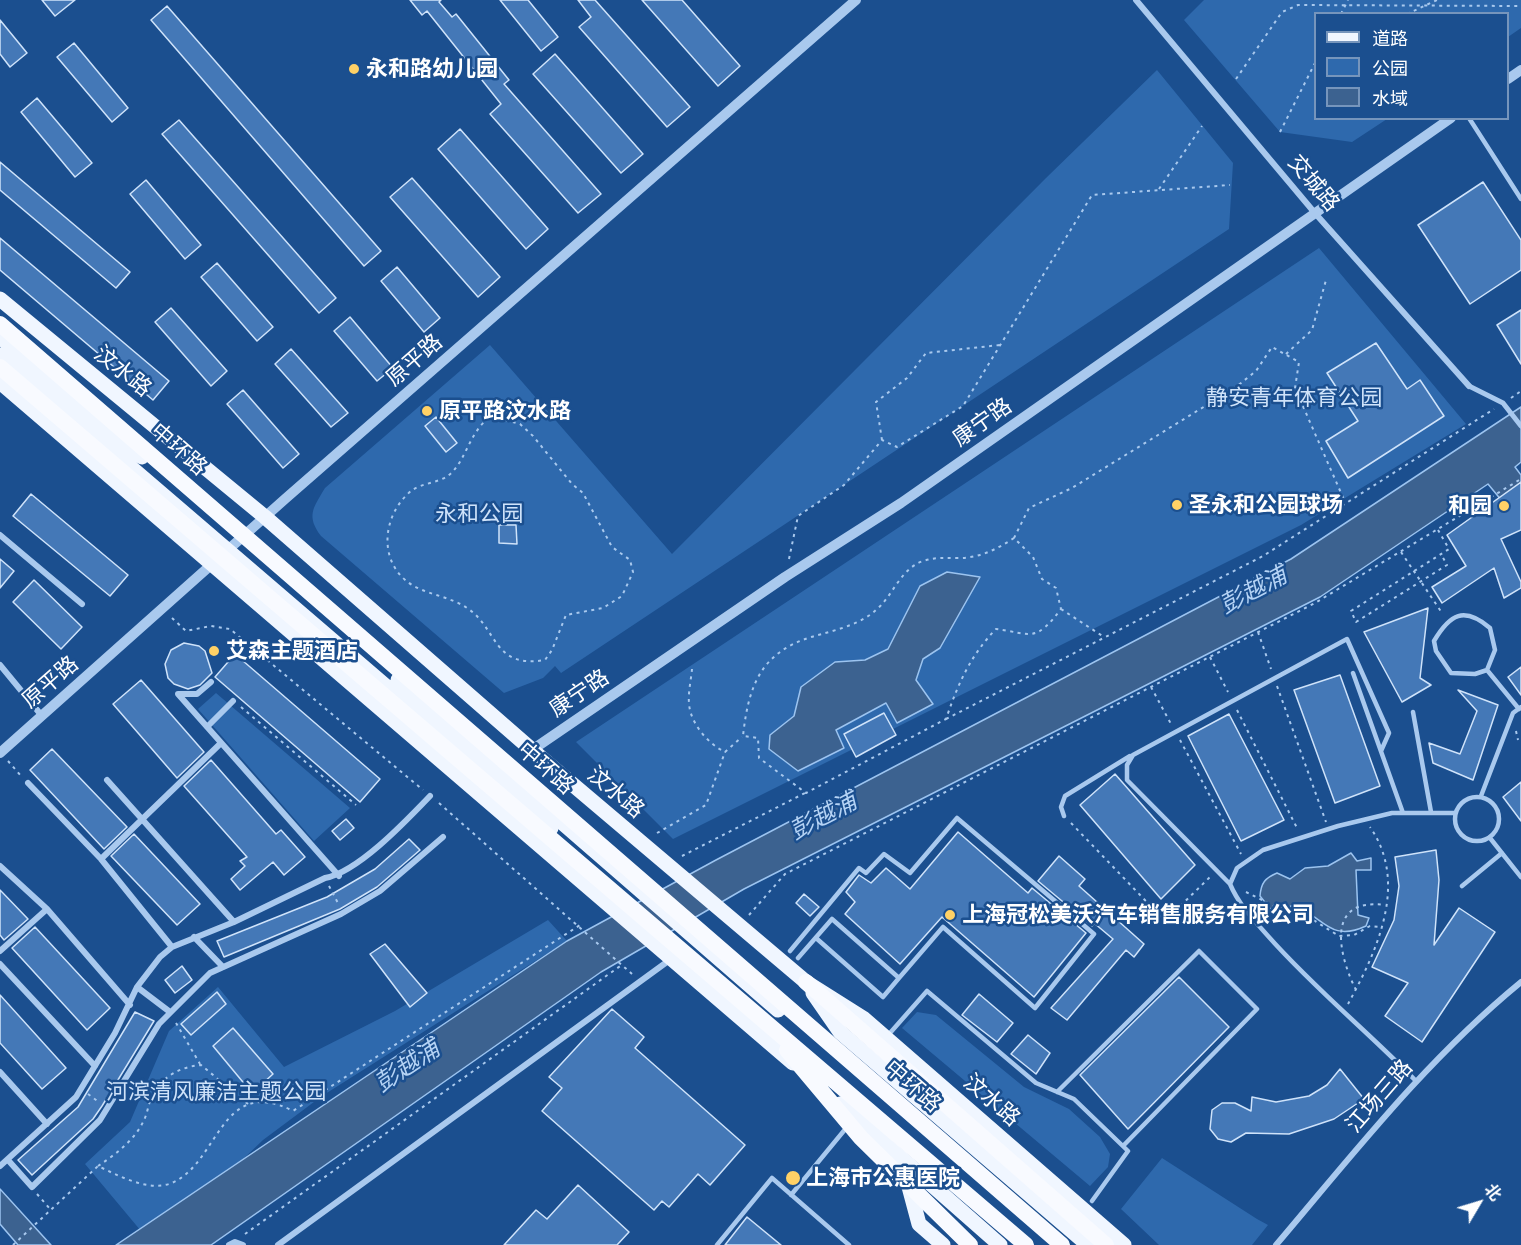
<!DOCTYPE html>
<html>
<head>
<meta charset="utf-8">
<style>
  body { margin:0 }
  #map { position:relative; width:1521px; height:1245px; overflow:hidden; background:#1b4f8f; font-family:Commissioner,"Noto Sans SC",sans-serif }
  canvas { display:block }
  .legend { position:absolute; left:1314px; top:12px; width:195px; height:108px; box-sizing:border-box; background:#1b4f8f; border:2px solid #7695bc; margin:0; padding:8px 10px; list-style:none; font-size:18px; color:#fff }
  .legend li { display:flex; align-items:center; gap:12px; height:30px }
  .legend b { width:30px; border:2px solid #7695bc }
  .north { position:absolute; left:1449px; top:1173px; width:60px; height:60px; -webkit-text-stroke:4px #1b4f8f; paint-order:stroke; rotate:52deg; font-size:16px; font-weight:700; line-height:24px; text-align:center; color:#fff }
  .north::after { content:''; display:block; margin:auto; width:21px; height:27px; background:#fff; clip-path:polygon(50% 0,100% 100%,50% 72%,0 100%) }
</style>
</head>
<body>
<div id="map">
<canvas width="1521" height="1245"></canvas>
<ul class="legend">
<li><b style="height:8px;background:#f0f6ff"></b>道路</li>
<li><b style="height:16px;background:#2e69ad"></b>公园</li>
<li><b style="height:16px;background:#3c6290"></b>水域</li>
</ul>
<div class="north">北</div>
</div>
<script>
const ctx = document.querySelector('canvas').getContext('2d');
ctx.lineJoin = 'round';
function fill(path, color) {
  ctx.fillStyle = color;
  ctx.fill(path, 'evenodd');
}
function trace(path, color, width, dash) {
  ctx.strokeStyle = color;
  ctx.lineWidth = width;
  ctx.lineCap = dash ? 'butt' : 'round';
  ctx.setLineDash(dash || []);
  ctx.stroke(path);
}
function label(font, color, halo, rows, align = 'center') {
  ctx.font = font + ' Commissioner,"Noto Sans SC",sans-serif';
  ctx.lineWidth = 5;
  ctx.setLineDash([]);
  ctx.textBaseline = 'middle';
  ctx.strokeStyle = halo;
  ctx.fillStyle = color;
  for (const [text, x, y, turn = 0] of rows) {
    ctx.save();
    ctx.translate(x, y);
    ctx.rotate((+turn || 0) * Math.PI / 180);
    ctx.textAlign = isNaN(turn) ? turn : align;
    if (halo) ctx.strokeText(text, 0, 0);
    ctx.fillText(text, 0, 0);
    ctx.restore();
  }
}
const green = new Path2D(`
  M1204,0H1521V28L1508,37V14H1316V118L1387,119L1352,142L1280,132L1184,20Z
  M1157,70L1233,163L1229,229L561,673L555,666L543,678L504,693L321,536C306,516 313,508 325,488L490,345L672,554L1046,178Z
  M1319,248L1466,424L1301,525L673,839L576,742Z
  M216,693L350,808L314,841L198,709Z
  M548,920L567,941L322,1096L263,1140L215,1186L141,1231L85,1164L130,1122L169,1031L218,987L284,1067L395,1011Z
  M917,1012L936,1015L1024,1087L1069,1109L1100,1137L1110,1154L1108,1167L1090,1186L902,1028Z
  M1162,1158L1257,1219L1268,1225L1252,1245H1159L1121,1209Z`);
const water = new Path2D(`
  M1521,407V462L1515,467L1521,475V524L1488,484L1320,597L744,889L601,972L211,1245H116L567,941L716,860L1291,559Z
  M947,572L980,577L940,648L923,659L916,680L933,704L897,723L886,703L836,730L844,748L798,771L769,749L770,735L794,716L801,687L835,662L865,660L888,649L920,586Z
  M1351,853L1357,861L1371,858V870H1356L1358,915L1369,918L1366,926C1329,943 1324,916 1293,905L1282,911H1272L1260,896C1261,883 1265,878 1277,873L1290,879L1305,868L1328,866Z
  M0,1189L51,1245H18L0,1224Z`);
const building = new Path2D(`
  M42,0H75L55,16Z
  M410,0H441L439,2L452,17L456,14L509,80L504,84L601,194L578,213L490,114L501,104L427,11L422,15Z
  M500,0H528L558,37L541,51Z
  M578,0H595L690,107L667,127L579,27L591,17Z
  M642,0H682L740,66L718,86Z
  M167,6L381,251L364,266L151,20Z
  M0,20L27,53L10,67L0,54Z
  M74,43L128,108L112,122L57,57Z
  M555,54L643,154L621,173L533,74Z
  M37,98L92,163L75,177L21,112Z
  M179,120L336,298L319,313L162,134Z
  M460,129L548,229L526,249L438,149Z
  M0,162L130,272L116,288L0,190Z
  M412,178L500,277L478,297L390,197Z
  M146,180L201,245L185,259L130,194Z
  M1483,182L1521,240V270L1470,304L1418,225Z
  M0,238L169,381L153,400L0,270Z
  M217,263L273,327L257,341L201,277Z
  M397,267L440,318L424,332L381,281Z
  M171,308L227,371L211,386L155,322Z
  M1521,310V364L1497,325Z
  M350,317L393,368L377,381L334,331Z
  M1376,343L1407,389L1420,380L1444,416L1348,478L1326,441L1358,421L1327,373Z
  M291,349L348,413L331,427L275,364Z
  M243,390L299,454L283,468L227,404Z
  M436,417L457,443L446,452L425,426Z
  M1521,482V530L1501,539L1521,582V588L1504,598L1494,568L1442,603L1432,587L1466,566L1447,535Z
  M31,494L128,575L110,596L13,516Z
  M499,525H516L517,544L499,543Z
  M0,559L14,571L0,588Z
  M34,580L82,627L61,649L13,602Z
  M1428,608L1420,678L1431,685L1402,702L1364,632Z
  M184,643L199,646L205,651L212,673L200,685L188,689L174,684L168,678L165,664L171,650Z
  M235,654L380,779L360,802L215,677Z
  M1521,667V695L1508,677Z
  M1340,675L1380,786L1335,803L1294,690Z
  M141,680L204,752L177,778L113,704Z
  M1458,690L1498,705L1473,780L1433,763L1429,743L1460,754L1477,711Z
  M884,713L896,735L856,757L844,734Z
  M1229,714L1284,820L1241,841L1188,736Z
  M52,749L127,827L104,849L30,770Z
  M211,760L276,834L281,830L305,857L284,875L273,862L240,890L231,879L245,866L240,861L247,857L184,786Z
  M1115,774L1195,865L1161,899L1080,805Z
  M1521,782V821L1503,797Z
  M346,819L354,828L340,840L332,831Z
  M958,832L1028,893L1032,888L1086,933L1034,997L942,917L900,964L845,914L855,902L846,892L859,875L871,883L886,868L910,889Z
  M134,834L200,904L177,925L111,856Z
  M409,839L420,850L377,887L340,909L224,957L217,941L327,897L375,869Z
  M1436,850L1439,880L1434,945L1459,908L1495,932L1422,1042L1385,1016L1408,983L1372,967L1394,920L1399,886L1395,857Z
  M1059,856L1085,879L1079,886L1144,944L1134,957L1126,950L1067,1020L1051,1008L1113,939L1094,923L1092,926L1038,881Z
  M0,890L28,919L4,940L0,935Z
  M804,894L819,907L810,916L796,903Z
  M35,927L110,1008L87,1030L12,948Z
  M385,944L427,993L410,1007L370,954Z
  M182,966L192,980L175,993L165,980Z
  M1179,977L1229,1027L1128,1129L1080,1075Z
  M217,992L226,1004L191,1035L181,1024Z
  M979,994L1013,1023L997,1042L962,1015Z
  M0,995L66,1068L42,1089L0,1043Z
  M612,1009L644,1037L635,1048L745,1145L710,1185L698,1174L669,1207L662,1201L654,1210L542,1111L562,1088L549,1077Z
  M135,1012L154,1021L102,1106L93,1119L32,1175L18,1160L78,1107Z
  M233,1028L273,1074L252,1093L213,1046Z
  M1028,1035L1050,1053L1036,1074L1011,1054Z
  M1340,1069L1364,1099L1334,1119L1289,1134L1246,1133L1231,1142L1218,1139L1210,1129L1212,1110L1222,1103H1235L1251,1111L1252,1097L1276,1102L1309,1096L1327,1085Z
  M578,1185L629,1232L617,1245H504L536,1210L547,1219Z
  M747,1217L781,1245H725Z`);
const path = new Path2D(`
  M1341,14L1348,0
  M1407,14L1437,0
  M1236,79L1282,12L1298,5L1521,6
  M1280,132L1316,61
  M1159,189L1202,126
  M1286,354L1312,330L1326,280
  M1511,398L1521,391
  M491,416L520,424L533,436L572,484L583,493L612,547L630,560L633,572L622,596L603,608L566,615L552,650L545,660C492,669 498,628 467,608C451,597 429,595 412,585C377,563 382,515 411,491C421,483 439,483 449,475C467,460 468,433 491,416Z
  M882,440L876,402L907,378L926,353L1000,345
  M1438,530L1449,549L1351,611L1356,622L1447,565L1441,554
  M1014,538C997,549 980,558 959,558C946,558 935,557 923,561C900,569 893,596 876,610C862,623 840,629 822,634C764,648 749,680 743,736L758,738L759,758L806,793L946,719C958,684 970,656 996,629C1033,634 1035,643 1061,609L1056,588L1042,579L1033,557L1014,538L1029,508L1072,488L1236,387L1256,371L1272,347L1299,362L1295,388L1345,502
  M1401,552L1442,613
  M789,559L798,516L844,485L882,440L897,447L963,406L1092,195L1230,185
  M1061,609L1104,637
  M172,618L186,631L211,626L230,629L423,790
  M1258,632L1271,669
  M1210,657L1228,692
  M692,669C691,680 688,693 689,703C690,723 708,744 725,752L742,737
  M1277,686L1326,822
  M1151,687L1171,724
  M241,707L356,805
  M1237,710L1297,828
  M946,719L1263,556L1494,409
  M1516,731L1518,740
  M1180,740L1241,854
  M8,761L22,777
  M439,803L632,974
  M1071,823L1165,921L1210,877
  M657,833L706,805L725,752
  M682,856L805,793
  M329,886L339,905
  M1246,892L1276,907L1294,908L1339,936L1354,935L1370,926L1381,927
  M749,915L785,874L1315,603L1521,479
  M1356,990C1339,956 1324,897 1385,905
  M1348,1004C1377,951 1409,883 1370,827
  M176,1023L200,1064
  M88,1094L100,1103
  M98,1166C116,1154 135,1140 144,1120C147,1114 148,1107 150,1101C158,1079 178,1067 201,1065L248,1104
  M37,1194L51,1210
  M245,1234L623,964
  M13,1245L98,1166C117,1175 146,1191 169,1184C219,1167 219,1073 293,1111L580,925`);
const service = new Path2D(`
  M1469,118L1521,199
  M1487,670L1475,674L1451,673L1436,651L1434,641C1450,614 1464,606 1490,628L1495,650L1487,670L1519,709
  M1353,673L1403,813
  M1413,712L1431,812
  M1481,796L1513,713L1521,707
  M1455 819a22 22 0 1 1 44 0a22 22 0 1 1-44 0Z
  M1064,816L1061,807L1065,796L1130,756
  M1490,838L1521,877
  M1230,884L1127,780V765L1133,755L1347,639L1389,733L1381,751
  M1462,886L1502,853
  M816,938L883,997L899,978
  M790,951L859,868L866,873L884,854L910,873L957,818L1094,934L1035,1008L943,927L899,978L832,919L798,958
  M890,1033L927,991L1036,1083L1074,1099L1128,1151L1092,1201
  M1415,1080C1367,1031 1313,987 1268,936C1253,919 1239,905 1230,884L1237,868L1263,850L1338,826L1392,813H1456
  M1057,1092L1199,951L1257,1009L1123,1146
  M791,1195L847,1127
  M717,1245L772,1178L849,1245`);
const pedestrian = new Path2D(`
  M1469,386L1503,403L1521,426`);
const minor = new Path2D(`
  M1136,0L1314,212L1469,386
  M0,535L82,604
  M0,665L42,716
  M211,682L197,694H178L339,876
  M207,727L233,701
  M107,780L234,922
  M28,783L101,859L172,947
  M101,859L221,743
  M0,866L47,909L130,1005
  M194,937L223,967
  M0,951L47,909
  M0,964L95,1066
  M137,987L170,1012
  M0,1072L47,1124
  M8,1160L32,1187L100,1120L159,1024L210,973L341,914L380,891L443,837
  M0,1166L76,1097L115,1033L137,987L160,957L172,947L234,922L325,878C358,872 406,821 430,796
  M229,1245L235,1242L243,1245
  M278,1245L671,959
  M1276,1245C1354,1153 1427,1059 1521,982`);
const tertiary = new Path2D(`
  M1508,79L1521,70
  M532,750L785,577L901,503L1451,118
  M0,753L285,499L856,0`);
const primary = new Path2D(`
  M0,299L265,517L532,750L806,982L863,1018L1124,1245
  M0,337L142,457
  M0,355L551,828
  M0,382L793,1063
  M398,680L778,1010
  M813,993L840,1032L1088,1245
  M840,1104L1000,1245
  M908,1183L919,1224L943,1245`);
const trunk = new Path2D(`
  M806,982L1106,1245`);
const trunkBridge = new Path2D(`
  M0,324L1062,1245
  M0,367L1026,1245
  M787,1050L861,1138L970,1245`);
const markers = [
  [354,69,6,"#ffd166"],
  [427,411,6,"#ffd166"],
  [1177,505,6,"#ffd166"],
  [1504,506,6,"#ffd166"],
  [214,651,6,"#ffd166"],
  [950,915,6,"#ffd166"],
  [793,1178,8,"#ffd166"]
];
const poiNames = [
  ["永和路幼儿园",366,69],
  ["原平路汶水路",439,411],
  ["圣永和公园球场",1189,505],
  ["和园",1492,506,"right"],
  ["艾森主题酒店",226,651],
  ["上海冠松美沃汽车销售服务有限公司",962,915],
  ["上海市公惠医院",806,1178]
];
const streetNames = [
  ["交城路",1314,183,50],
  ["原平路",414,360,-41],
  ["汶水路",123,371,39],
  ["康宁路",982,422,-35],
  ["中环路",179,449,41],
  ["原平路",50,682,-41],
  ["康宁路",579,693,-34],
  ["中环路",546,768,41],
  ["汶水路",616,792,40],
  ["中环路",913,1086,41],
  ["江场三路",1379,1096,-49],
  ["汶水路",992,1100,41]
];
const parkNames = [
  ["静安青年体育公园",1294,398],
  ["永和公园",479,514],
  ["河滨清风廉洁主题公园",216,1092]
];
const waterNames = [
  ["彭越浦",1253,590,-28],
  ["彭越浦",823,816,-28],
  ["彭越浦",407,1066,-34]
];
fill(green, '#2e69ad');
fill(water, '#3c6290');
trace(water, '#9cc4f0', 1.5);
fill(building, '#4478b7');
trace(building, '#cfe3fa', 1.5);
trace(path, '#a9c9ee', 2, [3, 4.5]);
trace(service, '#a9c9ee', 4.5);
trace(pedestrian, '#a9c9ee', 5);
trace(minor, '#a9c9ee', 6);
trace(tertiary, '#a9c9ee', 10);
trace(primary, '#f0f6ff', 15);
trace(trunk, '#f8faff', 16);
trace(trunkBridge, '#f8faff', 16);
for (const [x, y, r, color] of markers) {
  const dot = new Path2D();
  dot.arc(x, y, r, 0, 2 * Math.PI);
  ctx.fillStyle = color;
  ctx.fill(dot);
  trace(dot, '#1b4f8f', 2);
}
label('bold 22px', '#fff', '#1b4f8f', poiNames, 'left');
label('22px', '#fff', '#1b4f8f', streetNames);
label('22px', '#cfe3fa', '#1b4f8f', parkNames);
label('italic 24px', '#b5d3f5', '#1b4f8f', waterNames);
</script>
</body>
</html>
